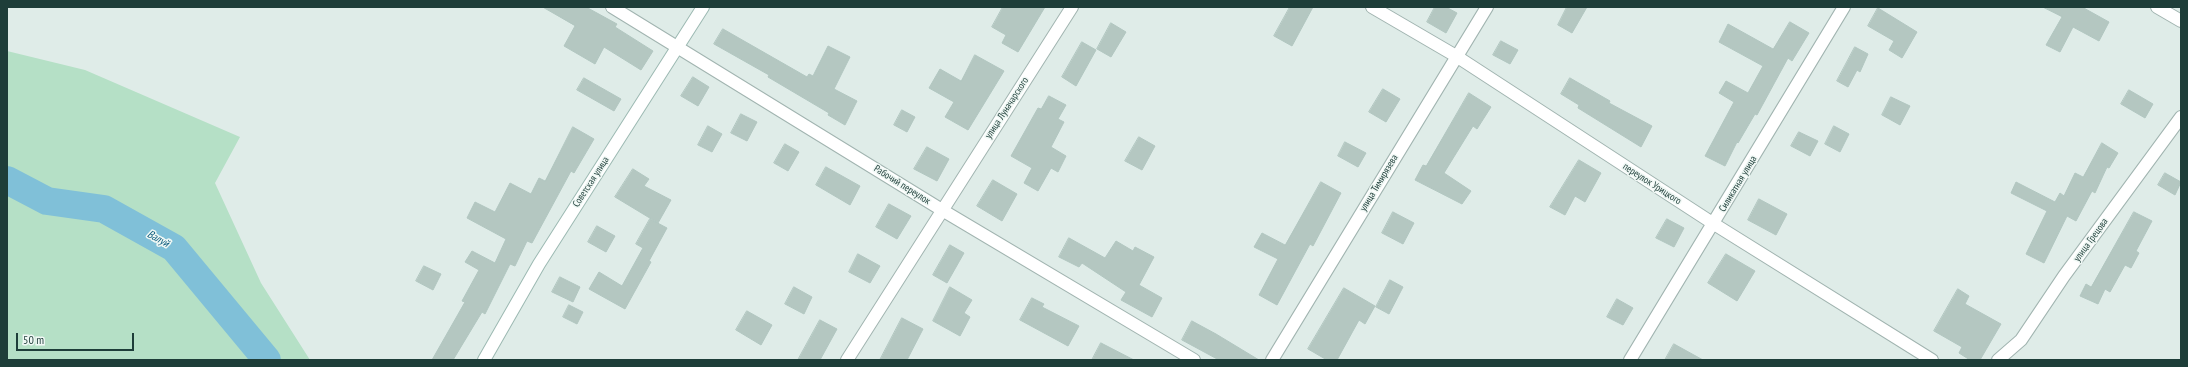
<!DOCTYPE html>
<html>
<head>
<meta charset="utf-8">
<style>
  body { margin:0 }
  #map { position:relative; width:2188px; height:367px; overflow:hidden; background:#dfece8; font-family:"PT Sans Narrow",sans-serif }
  canvas { display:block }
  .frame { position:absolute; inset:0; border:8px solid #1e3e39; pointer-events:none }
  .scale { position:absolute; left:16px; top:333px; width:118px; height:18px; box-sizing:border-box; border:2px solid #1e3e39; border-top:0; padding-left:5px; font-size:12px; line-height:14px; white-space:nowrap; color:#1e3e39; -webkit-text-stroke:3px #f0f8f5; paint-order:stroke }
</style>
</head>
<body>
<div id="map">
<canvas width="2188" height="367"></canvas>
<div class="frame"></div>
<div class="scale">50 m</div>
</div>
<script>
const ctx = document.querySelector('canvas').getContext('2d');
ctx.lineJoin = 'round';
function fill(path, color) {
  ctx.fillStyle = color;
  ctx.fill(path, 'evenodd');
}
function trace(path, color, width, dash) {
  ctx.strokeStyle = color;
  ctx.lineWidth = width;
  ctx.lineCap = dash ? 'butt' : 'round';
  ctx.setLineDash(dash || []);
  ctx.stroke(path);
}
function label(font, color, halo, rows, align = 'center') {
  ctx.font = font + ' "PT Sans Narrow",sans-serif';
  ctx.lineWidth = 3;
  ctx.setLineDash([]);
  ctx.textBaseline = 'middle';
  ctx.strokeStyle = halo;
  ctx.fillStyle = color;
  for (const [text, x, y, turn = 0] of rows) {
    ctx.save();
    ctx.translate(x, y);
    ctx.rotate((+turn || 0) * Math.PI / 180);
    ctx.textAlign = isNaN(turn) ? turn : align;
    if (halo) ctx.strokeText(text, 0, 0);
    ctx.fillText(text, 0, 0);
    ctx.restore();
  }
}
const green = new Path2D(`
  M7,51L85,70L240,137L215,183L261,283L310,360H7Z`);
const river = new Path2D(`
  M7,180L47,201L104,209L174,248L267,360`);
const building = new Path2D(`
  M543,7H586L617,24L615,27L653,51L641,70L604,47L595,64L564,46L575,26Z
  M1003,7H1045L1018,52L1002,43L1006,35L992,27Z
  M1290,7H1313L1292,46L1274,36Z
  M1435,7H1446L1457,13L1446,33L1427,22Z
  M1567,7H1587L1572,33L1558,25Z
  M2043,7H2082L2109,22L2099,41L2073,27L2060,52L2046,45L2062,17Z
  M1878,8L1917,32L1902,58L1889,50L1894,41L1868,26Z
  M1790,22L1809,33L1792,61L1788,58L1757,115L1755,114L1738,143L1737,142L1725,166L1705,156L1734,102L1719,93L1726,81L1748,93L1763,66L1719,42L1728,24L1773,49Z
  M1111,23L1126,32L1111,57L1097,49Z
  M723,29L807,77L809,74L813,76L828,46L850,57L834,89L857,101L845,125L828,115L829,113L768,77L769,75L714,44Z
  M1501,41L1518,50L1510,64L1493,55Z
  M1082,42L1096,50L1076,86L1062,77Z
  M1855,47L1868,54L1860,72L1857,70L1848,87L1837,81Z
  M975,55L1004,71L968,130L945,117L954,102L929,88L940,69L961,81Z
  M693,77L709,87L698,106L681,96Z
  M584,78L621,99L614,111L577,90Z
  M1570,78L1610,101L1609,103L1652,126L1641,147L1578,108L1579,105L1561,94Z
  M1383,89L1400,99L1386,122L1369,112Z
  M2129,90L2153,104L2145,118L2121,104Z
  M1469,93L1491,107L1477,129L1473,126L1444,173L1471,191L1462,204L1415,180L1423,165L1426,166Z
  M1049,96L1066,105L1058,119L1064,122L1051,147L1066,156L1058,172L1051,168L1038,191L1024,183L1032,168L1011,156L1038,108L1041,109Z
  M1891,97L1910,106L1900,125L1882,115Z
  M902,110L915,117L907,132L894,125Z
  M741,114L757,122L747,141L731,133Z
  M708,126L722,134L712,152L698,145Z
  M1834,126L1849,134L1840,152L1825,144Z
  M573,127L594,139L574,173L571,171L532,243L527,241L515,266L510,264L485,314L482,312L453,360H432L465,302L462,301L479,270L465,262L472,251L495,263L506,239L467,218L475,202L495,212L510,183L531,194L539,178L545,181Z
  M1799,132L1818,141L1810,156L1791,146Z
  M1139,137L1155,146L1142,170L1125,161Z
  M1345,142L1366,153L1358,167L1338,156Z
  M2102,143L2118,153L2109,168L2107,167L2095,193L2092,191L2076,221L2067,216L2044,263L2026,254L2047,211L2011,193L2016,182L2055,202L2060,193L2064,196L2075,173L2083,177Z
  M785,144L799,152L788,171L774,163Z
  M927,147L949,159L937,181L914,169Z
  M1579,160L1601,173L1585,202L1575,196L1565,215L1550,207Z
  M826,167L860,186L850,205L816,185Z
  M633,169L649,179L644,186L671,200L658,223L615,197Z
  M2165,173L2181,182L2175,195L2158,185Z
  M993,180L1017,194L1002,221L977,206Z
  M1321,182L1341,193L1313,246L1310,244L1277,305L1259,295L1278,259L1254,247L1262,233L1285,245Z
  M1759,199L1787,214L1776,235L1748,220Z
  M889,204L911,216L897,239L876,227Z
  M1393,212L1414,223L1403,244L1382,233Z
  M2134,212L2152,221L2136,251L2139,253L2131,268L2125,265L2110,292L2105,289L2098,304L2080,296L2086,284L2091,287Z
  M650,219L667,228L649,261L651,262L625,309L589,289L599,272L622,286L643,248L636,244Z
  M1667,219L1684,228L1674,247L1656,238Z
  M597,226L615,236L606,252L588,242Z
  M1069,238L1105,258L1116,241L1133,251L1135,247L1154,257L1139,285L1162,298L1152,317L1121,300L1126,292L1082,263L1079,267L1059,257Z
  M950,245L964,253L947,283L933,275Z
  M858,254L880,266L870,283L849,272Z
  M1726,254L1755,271L1737,301L1708,283Z
  M424,266L441,274L433,290L416,281Z
  M560,277L580,287L573,302L552,292Z
  M1390,280L1403,287L1389,314L1376,307Z
  M794,287L812,297L804,314L785,304Z
  M950,287L972,300L964,313L970,317L960,336L933,321Z
  M1344,288L1375,306L1365,324L1359,320L1337,360H1327L1308,349Z
  M1958,289L1969,296L1965,304L2001,324L1980,360H1970L1959,353L1962,347L1934,331Z
  M1032,298L1044,304L1042,307L1079,326L1068,346L1020,320Z
  M1617,299L1633,308L1623,325L1607,317Z
  M569,305L583,312L577,324L563,317Z
  M747,311L772,325L761,345L736,330Z
  M902,318L923,329L907,360H880Z
  M820,320L837,329L820,360H798Z
  M1192,321L1216,334L1259,360H1219L1182,340Z
  M1101,343L1134,360H1092Z
  M1674,344L1703,360H1665Z`);
const minor = new Path2D(`
  M612,7L942,210L1194,360
  M1372,7L1456,56L1714,224L1932,360
  M2157,7L2181,21
  M847,360L1072,7
  M1272,360L1487,7
  M1630,360L1844,7
  M1998,360L2021,340L2064,276L2181,117`);
const secondary = new Path2D(`
  M484,360L539,264L703,7`);
const streetNames = [
  ["улица Луначарского",1007,108,-57],
  ["Советская улица",591,182,-57],
  ["улица Тимирязева",1379,183,-59],
  ["переулок Урицкого",1652,184,33],
  ["Силикатная улица",1738,184,-59],
  ["Рабочий переулок",902,185,32],
  ["улица Грецова",2091,240,-54]
];
const waterNames = [
  ["Валуй",158,239,29]
];
fill(green, '#b5e0c6');
trace(river, '#80c0d8', 28);
fill(building, '#b4c7c1');
trace(building, '#b1c6c0', 1);
trace(minor, '#a1b4b0', 14);
trace(secondary, '#9cb9b2', 14);
trace(minor, '#fff', 12);
trace(secondary, '#fff', 12);
label('10px', '#1e3e39', '#f0f8f5', streetNames);
label('italic 11px', '#126081', '#f0f8f5', waterNames);
</script>
</body>
</html>
